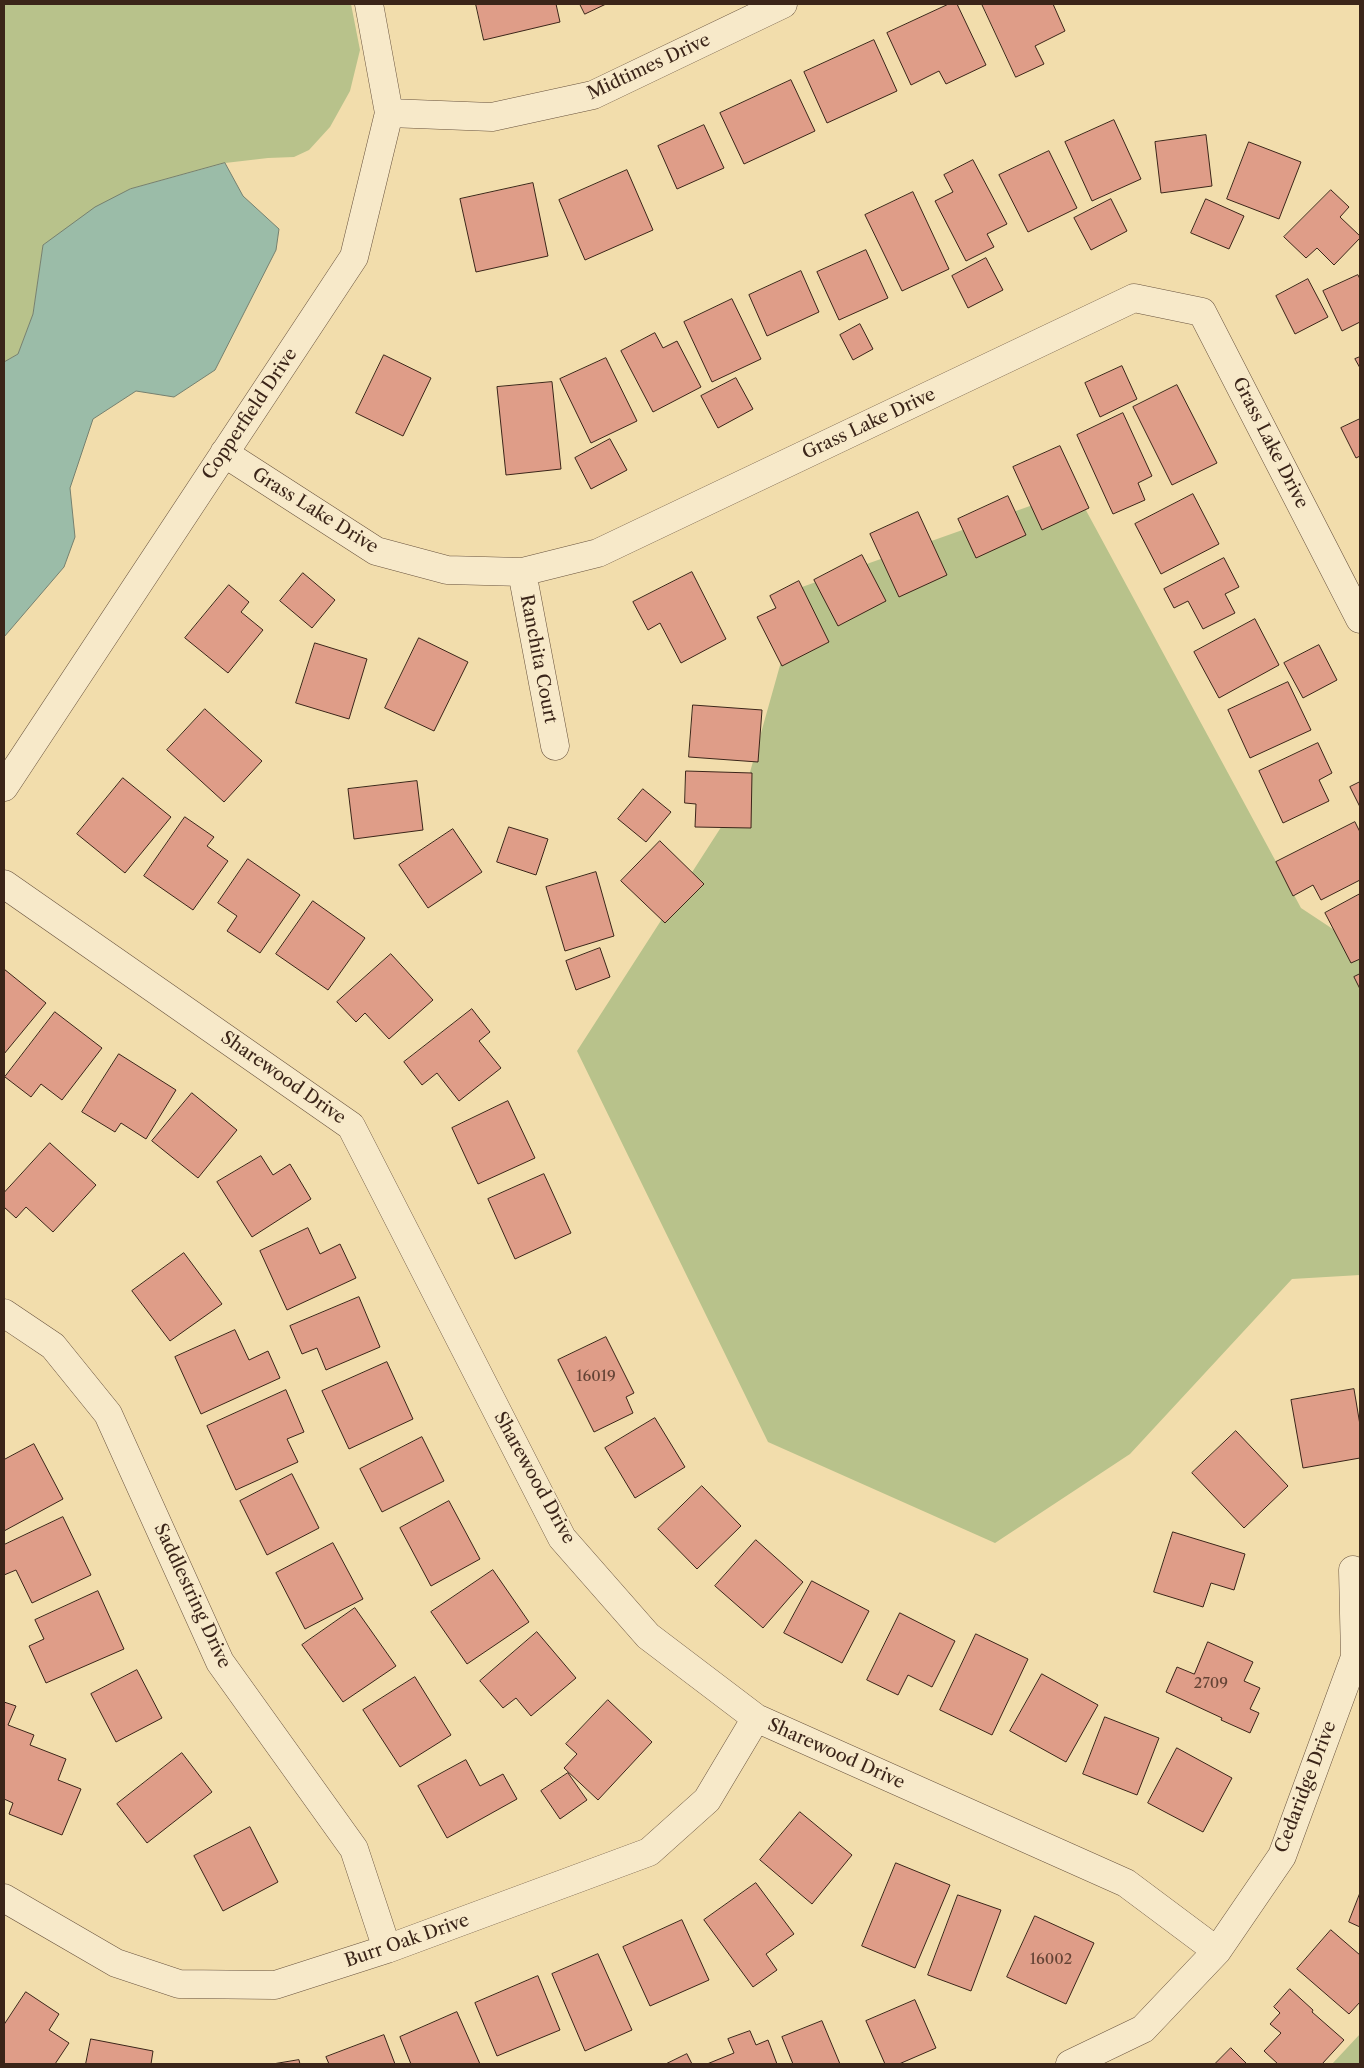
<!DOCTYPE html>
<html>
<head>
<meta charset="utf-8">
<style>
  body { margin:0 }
  #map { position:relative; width:1364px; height:2068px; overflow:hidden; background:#f2ddac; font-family:"Libre Caslon Text",serif }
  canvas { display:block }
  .frame { position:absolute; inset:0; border:5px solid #3b2519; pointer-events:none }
</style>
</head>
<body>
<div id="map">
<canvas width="1364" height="2068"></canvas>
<div class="frame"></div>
</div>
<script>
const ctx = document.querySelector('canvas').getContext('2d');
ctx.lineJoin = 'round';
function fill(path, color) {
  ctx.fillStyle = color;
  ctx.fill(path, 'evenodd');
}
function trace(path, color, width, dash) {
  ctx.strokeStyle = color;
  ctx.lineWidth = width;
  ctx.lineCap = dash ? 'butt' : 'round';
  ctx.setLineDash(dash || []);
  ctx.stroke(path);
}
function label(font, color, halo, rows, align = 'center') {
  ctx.font = font + ' "Libre Caslon Text",serif';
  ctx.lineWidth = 4;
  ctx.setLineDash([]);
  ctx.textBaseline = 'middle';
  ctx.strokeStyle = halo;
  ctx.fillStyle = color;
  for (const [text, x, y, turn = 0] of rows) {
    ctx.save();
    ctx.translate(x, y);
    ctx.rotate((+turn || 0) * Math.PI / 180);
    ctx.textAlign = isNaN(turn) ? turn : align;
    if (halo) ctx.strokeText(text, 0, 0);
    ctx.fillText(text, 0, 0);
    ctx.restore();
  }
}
const green = new Path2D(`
  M4,4H351L360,50L350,91L330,127L309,150L294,157L268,158L225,163L130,189L43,245L33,314L18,354L4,362Z
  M1075,490L1301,908L1360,947V1275L1292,1279L1130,1454L995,1543L768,1442L577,1051L745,790L802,587Z
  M1360,2034V2064H1332Z`);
const water = new Path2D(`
  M225,163L243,196L279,229L276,250L215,370L174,397L136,391L93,419L70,488L75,537L64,567L4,637V362L18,354L33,314L43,245L95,207L130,189Z`);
const building = new Path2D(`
  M476,4H556L560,22L484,40Z
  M580,4H606L585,14Z
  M949,4H957L986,65L946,84L939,71L911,85L887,33Z
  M982,4H1053L1065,31L1035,46L1044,64L1016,77Z
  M874,40L897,91L827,123L804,72Z
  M791,80L815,131L744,164L720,113Z
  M1114,120L1141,179L1092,201L1065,142Z
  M704,125L724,168L677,189L658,146Z
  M1206,135L1212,186L1161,193L1155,142Z
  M1249,142L1301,162L1279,219L1227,199Z
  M1049,151L1077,208L1028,232L999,175Z
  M973,160L1007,224L987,234L994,247L966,261L935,201L953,192L944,175Z
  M627,170L653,230L585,260L559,200Z
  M533,183L548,256L476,272L460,199Z
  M1331,190L1349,207L1340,217L1360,236V238L1334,265L1317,248L1306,258L1284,237Z
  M913,192L949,269L902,291L865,215Z
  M1111,199L1127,231L1091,250L1074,218Z
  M1206,199L1244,216L1229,249L1191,233Z
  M866,250L888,298L839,320L817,272Z
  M986,258L1003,290L968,308L952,276Z
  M801,271L819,312L767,336L749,295Z
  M1358,275L1360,279V322L1342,331L1323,291Z
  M1308,279L1328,317L1295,334L1276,296Z
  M732,299L761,359L712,382L684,322Z
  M860,324L873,349L853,360L840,335Z
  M655,333L663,348L677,341L701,387L653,412L621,351Z
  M384,355L431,378L403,436L356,413Z
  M1360,357V368L1355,359Z
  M606,358L637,421L591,443L560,379Z
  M1122,366L1137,399L1100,417L1085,383Z
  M736,378L753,409L718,428L701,396Z
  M552,382L561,469L506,475L497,387Z
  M1177,385L1217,463L1172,485L1133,407Z
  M1123,413L1152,476L1138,483L1145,500L1113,514L1077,435Z
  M1360,419V456L1356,458L1341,428Z
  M610,439L627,470L591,489L575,458Z
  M1060,446L1089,508L1042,530L1013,467Z
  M1193,494L1219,544L1161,574L1135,524Z
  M1008,496L1026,535L976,558L958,519Z
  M918,512L947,575L899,597L870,534Z
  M862,555L886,601L838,626L814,580Z
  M1224,558L1239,587L1225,594L1235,613L1203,629L1188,601L1174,608L1164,589Z
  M692,572L726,639L681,663L660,623L648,630L633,602Z
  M303,573L335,600L312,628L280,601Z
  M799,581L829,642L782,666L757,617L776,608L770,596Z
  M229,585L249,602L241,612L263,630L228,673L185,638Z
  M1255,619L1279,665L1219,698L1194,652Z
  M419,638L468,662L434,731L385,708Z
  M315,643L367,659L349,719L296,703Z
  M1319,645L1337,680L1303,698L1284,663Z
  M1288,682L1311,730L1250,758L1228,710Z
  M693,705L762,710L758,762L689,757Z
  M205,709L262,761L224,802L167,750Z
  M1318,743L1332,773L1319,780L1329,801L1283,823L1259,771Z
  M686,771L752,773L751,828L695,827L696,804L685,803Z
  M123,778L171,817L125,873L77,834Z
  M417,781L423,830L354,839L348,789Z
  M1360,782V807L1350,787Z
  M643,789L671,812L646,842L618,819Z
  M185,817L214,837L207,846L228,861L193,910L144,876Z
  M1355,822L1360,832V880L1321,900L1313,885L1293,896L1276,862Z
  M509,827L548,839L536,875L497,862Z
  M453,829L482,872L428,908L399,865Z
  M660,841L704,884L665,923L621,881Z
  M248,859L300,895L260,953L227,931L237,916L218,903Z
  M596,872L614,936L565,951L546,887Z
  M1360,894V959L1351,963L1325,913Z
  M313,901L365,938L328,990L276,954Z
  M600,948L610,977L576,990L566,961Z
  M391,954L433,1000L389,1039L365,1013L356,1022L337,1002Z
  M4,969L46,1003L4,1054Z
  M1360,974V989L1354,977Z
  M472,1009L490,1032L479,1041L501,1068L459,1101L437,1073L422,1085L404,1062Z
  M55,1012L102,1048L62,1100L41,1084L31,1097L5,1077Z
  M119,1054L176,1090L146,1139L121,1123L115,1132L82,1112Z
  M192,1093L237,1130L198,1178L152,1141Z
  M508,1101L535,1158L478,1184L452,1128Z
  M50,1143L96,1185L53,1232L26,1207L16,1218L4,1207V1193Z
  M261,1156L273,1175L290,1164L311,1199L252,1237L217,1182Z
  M544,1174L571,1233L515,1259L488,1199Z
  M308,1228L320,1254L340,1244L356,1278L287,1310L260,1251Z
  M184,1253L222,1304L170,1341L132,1291Z
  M359,1297L380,1347L326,1370L317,1348L302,1354L290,1326Z
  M235,1330L249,1360L268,1351L280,1378L201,1414L175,1357Z
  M606,1337L634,1393L626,1397L633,1413L594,1432L558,1360Z
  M387,1362L413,1419L349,1449L322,1391Z
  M1354,1389L1360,1425V1458L1303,1468L1291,1400Z
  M286,1390L304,1432L287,1439L298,1462L236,1490L207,1426Z
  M655,1418L685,1467L635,1498L605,1448Z
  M1236,1431L1288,1486L1244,1528L1192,1473Z
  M422,1437L444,1481L382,1512L360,1469Z
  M34,1444L63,1499L4,1531V1460Z
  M292,1474L319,1528L267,1555L240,1501Z
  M702,1486L741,1526L697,1569L658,1529Z
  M449,1501L480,1559L431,1586L400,1528Z
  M63,1517L91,1575L32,1603L16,1570L4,1575V1545Z
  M1173,1532L1245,1554L1234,1590L1211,1583L1203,1607L1154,1592Z
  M756,1540L803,1582L763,1628L715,1586Z
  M333,1543L363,1599L305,1629L276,1573Z
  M493,1570L529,1622L467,1664L431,1612Z
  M812,1581L869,1611L842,1663L784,1633Z
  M98,1591L124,1649L46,1683L29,1646L44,1639L35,1620Z
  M355,1608L396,1666L343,1702L302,1645Z
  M900,1613L955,1641L932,1687L908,1675L898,1695L867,1680Z
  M537,1632L576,1678L531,1716L516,1698L503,1708L480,1681Z
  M976,1634L1028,1659L992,1735L940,1710Z
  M1208,1642L1253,1662L1244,1681L1260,1688L1250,1709L1259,1713L1250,1733L1221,1720L1222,1718L1166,1692L1177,1667L1194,1674Z
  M137,1670L162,1718L116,1742L91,1694Z
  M1042,1674L1098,1705L1066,1762L1010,1731Z
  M415,1677L451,1735L400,1767L363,1710Z
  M608,1700L652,1742L598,1800L564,1768L577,1754L566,1744Z
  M4,1702L16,1706L8,1725L34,1735L30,1745L66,1759L58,1780L81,1789L62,1835L9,1814L13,1803L4,1799Z
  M1105,1717L1159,1738L1137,1795L1083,1774Z
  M1177,1748L1232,1778L1203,1832L1148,1803Z
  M182,1753L212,1792L147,1843L117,1804Z
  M466,1760L480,1786L503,1774L517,1799L447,1838L418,1786Z
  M568,1773L587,1800L560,1819L541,1791Z
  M800,1812L852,1855L812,1904L760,1860Z
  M250,1827L278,1882L223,1911L194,1856Z
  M896,1863L950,1885L915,1968L862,1946Z
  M756,1883L794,1934L766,1954L777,1970L753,1987L704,1920Z
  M1360,1893V1927L1349,1922Z
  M958,1895L1001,1910L971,1991L928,1975Z
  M1035,1916L1094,1943L1066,2004L1007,1977Z
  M682,1920L709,1980L650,2006L623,1947Z
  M1331,1930L1360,1955V2002L1349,2014L1297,1969Z
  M598,1954L632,2030L585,2051L552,1974Z
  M538,1976L560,2030L497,2056L475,2003Z
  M1290,1989L1313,2010L1312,2012L1344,2040L1322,2064H1278L1264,2051L1281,2033L1270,2024L1280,2013L1274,2007Z
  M26,1992L59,2014L49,2030L69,2043L55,2064H4V2025Z
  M915,2000L936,2048L899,2064H885L866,2021Z
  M457,2012L480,2064H411L400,2037Z
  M822,2021L840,2064H793L782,2037Z
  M750,2031L756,2045L768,2040L777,2064H707L734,2053L728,2039Z
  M384,2035L395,2064H329L326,2057Z
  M91,2039L153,2051L151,2064H86Z
  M1231,2048L1247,2064H1215Z
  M687,2054L692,2064H666Z
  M299,2060L300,2064H273Z`);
const minor = new Path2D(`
  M389,113L492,117L593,95L783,4
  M224,453L376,551L447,570L522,572L598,553L1134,298L1202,312L1360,619
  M522,572L555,746
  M4,787L354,257L389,113L369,4
  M4,884L351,1126L562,1538L648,1636L756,1718L1126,1883L1217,1951
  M4,1313L53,1346L108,1414L220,1662L354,1849L387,1949
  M4,1898L116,1963L179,1984L275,1985L387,1949L649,1852L707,1800L756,1718
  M1070,2064L1143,2029L1217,1951L1282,1856L1355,1657L1353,1570`);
const numberNames = [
  ["16019",596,1377],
  ["2709",1211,1684],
  ["16002",1051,1960]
];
const streetNames = [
  ["Midtimes Drive",649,67,-25],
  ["Copperfield Drive",250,414,-56],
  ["Grass Lake Drive",869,424,-25],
  ["Grass Lake Drive",1270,443,63],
  ["Grass Lake Drive",315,511,32],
  ["Ranchita Court",538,659,79],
  ["Sharewood Drive",283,1078,35],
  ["Sharewood Drive",534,1478,61],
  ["Saddlestring Drive",192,1596,65],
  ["Sharewood Drive",836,1754,24],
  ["Cedaridge Drive",1306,1787,-69],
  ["Burr Oak Drive",407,1941,-19]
];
fill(green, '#b8c28b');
fill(water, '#9bbca8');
trace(water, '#75806f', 1);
fill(building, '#df9d88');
trace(building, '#3b2519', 1);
trace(minor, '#69533e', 29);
trace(minor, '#f7e9c9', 28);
label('15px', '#644335', null, numberNames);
label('18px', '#3b2519', '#f7e9c9', streetNames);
</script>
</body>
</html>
